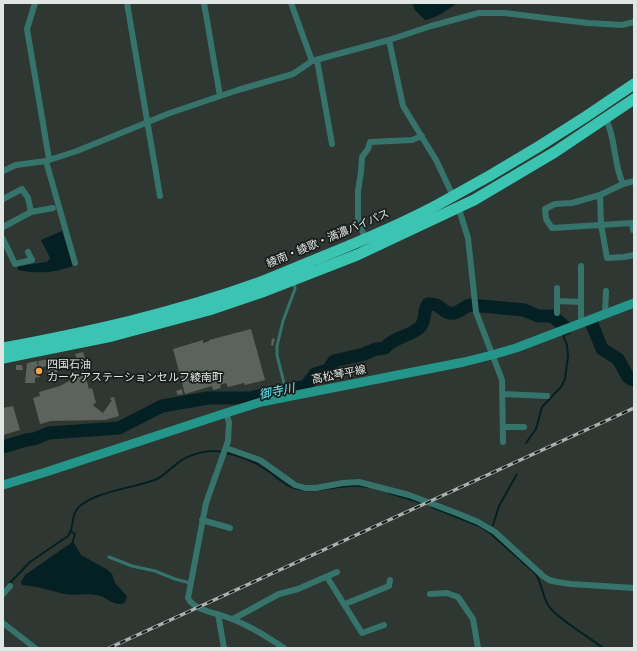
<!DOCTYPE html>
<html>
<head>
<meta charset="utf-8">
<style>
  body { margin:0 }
  #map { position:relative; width:637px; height:651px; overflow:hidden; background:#2e3732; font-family:"Fira Sans Condensed",sans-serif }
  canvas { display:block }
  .frame { position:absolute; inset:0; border:4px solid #e0e6e3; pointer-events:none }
</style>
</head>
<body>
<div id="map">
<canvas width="637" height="651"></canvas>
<div class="frame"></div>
</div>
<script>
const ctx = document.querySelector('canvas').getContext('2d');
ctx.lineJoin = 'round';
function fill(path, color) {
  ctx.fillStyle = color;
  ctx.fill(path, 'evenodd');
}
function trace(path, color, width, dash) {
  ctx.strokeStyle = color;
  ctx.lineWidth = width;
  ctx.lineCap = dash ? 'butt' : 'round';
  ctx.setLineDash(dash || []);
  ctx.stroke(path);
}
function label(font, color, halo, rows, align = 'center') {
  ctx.font = font + ' "Fira Sans Condensed","Noto Sans JP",sans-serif';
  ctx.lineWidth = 3.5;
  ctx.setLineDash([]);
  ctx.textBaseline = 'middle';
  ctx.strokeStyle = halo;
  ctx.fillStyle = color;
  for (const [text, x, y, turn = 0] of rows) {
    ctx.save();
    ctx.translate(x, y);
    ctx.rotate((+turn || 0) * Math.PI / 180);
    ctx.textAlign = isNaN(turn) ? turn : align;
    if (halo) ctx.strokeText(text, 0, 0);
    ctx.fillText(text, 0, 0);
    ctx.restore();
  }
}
const water = new Path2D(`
  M412,3H457C447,10 437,18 425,20L415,10Z
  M62,231L73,266C53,273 39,274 18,270V266L47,262L50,258L41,240Z
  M71,543H74L81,555L108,570L112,574L115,583L127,596C126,601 125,604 120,604C111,604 105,596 96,595C86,593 75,596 65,594C51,591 37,586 22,585L21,582L25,575Z`);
const stream = new Path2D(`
  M526,443L536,429L542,407L561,387L565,379L568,356L567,345L563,335L570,333
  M389,493L422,503
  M432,507L479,526L490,533L535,573C542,583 542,595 548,605C556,618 589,637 603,648
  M493,525L499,506L517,474
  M72,532L75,534L72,544
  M3,590L30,562L68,536C75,527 70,514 80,506C97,491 135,488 157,479C165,475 171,468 179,462C190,454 208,449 222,452C238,455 254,461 267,470C277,477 286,487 298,489C321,494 343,482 367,487`);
const river = new Path2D(`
  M592,324L602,349L618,359L628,377L631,379L634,380
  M3,447L26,440L34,439L49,433L119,428L162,406L208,398H249L306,386L315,374L328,370L334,361L364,354L376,349L385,348C393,337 413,336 421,326C426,319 423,311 428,304C440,303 440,310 449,313C457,315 464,306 471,305L524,310L538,316H552L563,325`);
const building = new Path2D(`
  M251,329L265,380L245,385L244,383L228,387L226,383L220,385L221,388L213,390L212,386L185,394L173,349L203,340V343L209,341V340Z
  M272,338L275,339L273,346L271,345Z
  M83,352L87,366L83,367L89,389L92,388L96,403L93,404L94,406L103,413L112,400H111L110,398L114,397L119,416L105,420L51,421L40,424L33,398L40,396L39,392L60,386L82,374L75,354Z
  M55,358L58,375L48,377L47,366L39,368L38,361Z
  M37,361L40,377L35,378V383H25L27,363Z
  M16,365H22L23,370H16Z
  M182,389L183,394L178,395L176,391Z
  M13,406L20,430L3,435V408Z`);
const lane = new Path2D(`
  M287,395L277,355V346L283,321L295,289L294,281
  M109,557L132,566L155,571L175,579L190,583`);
const street = new Path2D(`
  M35,3L27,29L49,159
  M127,3L160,196
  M204,3L220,96
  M291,3L312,61
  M389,40L403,106L436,160L454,198
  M317,60L332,144
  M605,117C616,137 613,163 623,184
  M46,161L75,263
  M3,171L16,165L46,161L77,151L170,113L238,90L293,74L312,61L389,40L431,26L479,13H504L588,23L622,25L634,22
  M600,195L601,224L607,258L624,257L634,255
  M3,199L22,189L28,198L31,212
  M458,206L468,238L476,312L502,380L503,442
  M3,227L31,212L53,208
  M633,230L632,223L552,228L546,219L545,209L555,204L572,203L600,195L623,184L634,181
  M3,239L15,264L32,260L28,252
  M365,239L358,218V191L361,172L362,157L368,149L370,142L412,140L422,136
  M557,301L581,302
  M557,313V288
  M605,314L606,291
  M581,323V266
  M503,394L547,396
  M226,413L229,422L228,441L206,503L188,598C193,608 207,611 217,614C242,621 263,634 284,648
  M503,427H524
  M226,448L260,460L295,485L305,488H316L343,483L359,482L409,495L459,514L478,522L495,532L543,576L549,580L557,582L571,584L634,588
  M202,520L230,528
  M327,577L362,633L384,625
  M3,594L10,586
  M430,594L447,593L458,597L473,619L478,648
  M345,604L389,586L390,580
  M218,614L224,648
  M233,619L279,594L298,589L337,572
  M3,623L35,648`);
const secondary = new Path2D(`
  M3,485L46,472L226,413L261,402L464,362L492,355L516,348L634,303`);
const highway = new Path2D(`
  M3,348C89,332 175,313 258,283C279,275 299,266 319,258C359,242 400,225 439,204C506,168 571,128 634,84
  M3,358L112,336L209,310L262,292L357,255L474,200L555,152L634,99`);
const rail = new Path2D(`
  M109,648L634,408`);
const markers = [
  [39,371,4,"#f6a247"]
];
const streetNames = [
  ["綾南・綾歌・満濃バイパス",328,239,-23],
  ["高松琴平線",339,375,-11]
];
const poiNames = [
  ["四国石油",47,365],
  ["カーケアステーションセルフ綾南町",47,378]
];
const waterNames = [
  ["御寺川",277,392,-12]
];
fill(water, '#042023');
trace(stream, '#042023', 2);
trace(river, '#042023', 13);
fill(building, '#5c635c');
trace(lane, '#36746b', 3);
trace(street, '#36746b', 6);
trace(secondary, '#249689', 9);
trace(highway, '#3cc4b3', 11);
trace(rail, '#aab1ae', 3.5);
trace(rail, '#191d1b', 2, [6]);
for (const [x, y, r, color] of markers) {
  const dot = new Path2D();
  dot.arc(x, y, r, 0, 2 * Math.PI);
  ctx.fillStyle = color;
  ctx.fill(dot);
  trace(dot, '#191d1b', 1.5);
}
label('11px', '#e0e6e3', '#191d1b', streetNames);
label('11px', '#e0e6e3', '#191d1b', poiNames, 'left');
label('italic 12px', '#67ebf7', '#191d1b', waterNames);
</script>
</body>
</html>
